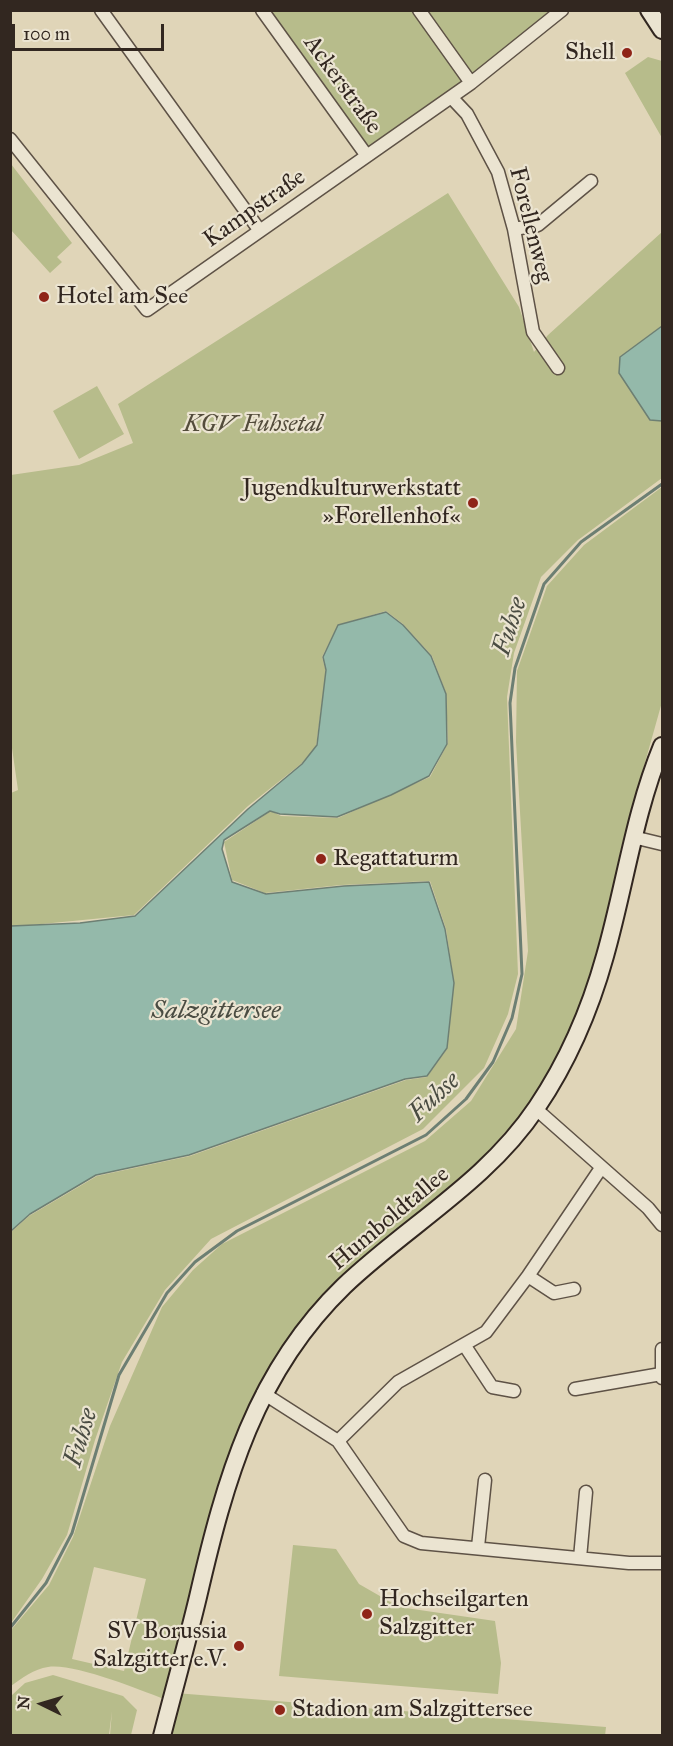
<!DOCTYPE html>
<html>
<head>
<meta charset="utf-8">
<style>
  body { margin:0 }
  #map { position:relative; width:673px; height:1746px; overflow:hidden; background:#e0d5b8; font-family:"IM FELL Great Primer",serif }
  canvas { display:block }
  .frame { position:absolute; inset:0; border:12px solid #322720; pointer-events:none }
  .north { position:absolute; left:12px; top:1674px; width:60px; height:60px; -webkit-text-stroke:4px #ebe4d1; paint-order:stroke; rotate:275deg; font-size:16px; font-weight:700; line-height:24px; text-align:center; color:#322720 }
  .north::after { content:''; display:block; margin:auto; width:21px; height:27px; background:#322720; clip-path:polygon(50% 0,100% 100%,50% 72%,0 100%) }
  .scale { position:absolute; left:12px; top:24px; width:152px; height:27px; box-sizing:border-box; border:3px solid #322720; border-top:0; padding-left:8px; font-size:18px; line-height:21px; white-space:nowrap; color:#322720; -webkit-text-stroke:4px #ebe4d1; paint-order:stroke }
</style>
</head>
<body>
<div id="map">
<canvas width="673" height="1746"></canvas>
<div class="frame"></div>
<div class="north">N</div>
<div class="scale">100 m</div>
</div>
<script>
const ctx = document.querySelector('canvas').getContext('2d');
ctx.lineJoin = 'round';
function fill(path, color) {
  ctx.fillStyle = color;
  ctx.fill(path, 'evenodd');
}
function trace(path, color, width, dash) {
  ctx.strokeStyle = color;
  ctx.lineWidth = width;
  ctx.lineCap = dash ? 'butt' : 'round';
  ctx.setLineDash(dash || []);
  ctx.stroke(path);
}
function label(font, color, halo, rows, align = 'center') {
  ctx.font = font + ' "IM FELL Great Primer",serif';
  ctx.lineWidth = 4.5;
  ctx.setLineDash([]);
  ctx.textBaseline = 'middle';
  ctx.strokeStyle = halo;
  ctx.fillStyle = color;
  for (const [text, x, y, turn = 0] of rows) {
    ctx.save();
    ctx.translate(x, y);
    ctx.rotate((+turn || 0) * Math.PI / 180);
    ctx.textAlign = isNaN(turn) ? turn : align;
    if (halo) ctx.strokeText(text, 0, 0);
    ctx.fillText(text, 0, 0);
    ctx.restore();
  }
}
const green = new Path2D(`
  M555,10L367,156L262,11Z
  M648,57L662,61V138L625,73Z
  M11,164L72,243L57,257L62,262L50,273L11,230Z
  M448,193L519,307L534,352L502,373L534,352L548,335L662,232V326L620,357L650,420L662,421V478L578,540L541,577L514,653L507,697L518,974L508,1014L484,1068L423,1129L211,1239L165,1290L122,1362L95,1440L67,1535L42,1579L11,1623V1232L29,1216L97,1176L190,1156L406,1080L427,1077L447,1049L454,983L446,929L430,881L341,885L265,893L232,880L224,842L271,811L281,816L338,818L430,777L448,743L446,693L432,656L403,624L386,611L338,625L322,657L326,672L316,747L301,764L248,806L134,915L11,927V793L18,790L10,734L11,475L79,465L133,443L118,404Z
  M97,386L124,434L79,459L53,411Z
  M662,487V702L621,848L592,990L545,1081L525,1110L464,1178L314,1306L258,1387L226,1461L211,1511L164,1699C137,1689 74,1663 48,1667C34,1669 22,1678 11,1686V1630L49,1585L73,1537L110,1426L162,1307L193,1270L222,1244L425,1141L471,1101L516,1029L528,951L516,742L517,671L547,586L584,545ZM94,1567L146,1579L124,1671L72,1659Z
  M293,1545L336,1549L359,1584L399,1607L495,1621L501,1663L498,1694L279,1676Z
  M53,1675L123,1696L137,1710L131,1735H110L112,1711L109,1735H11V1696L25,1683Z
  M175,1693L606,1727L605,1736H162Z`);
const water = new Path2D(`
  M662,326V421L650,420L619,373L620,357Z
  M386,612L403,625L431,656L446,694L447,744L429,776L391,795L337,817L280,814L270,811L224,840L222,849L232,882L266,894L344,886L429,882L445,929L454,983L447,1048L427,1076L405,1079L189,1155L96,1175L30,1214L11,1231V926L80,923L135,916L248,809L302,764L317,745L326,670L323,657L338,625Z`);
const stream = new Path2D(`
  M10,1628L46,1583L72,1533L119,1375L167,1293L195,1262L237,1231L426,1135L466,1099L493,1062L512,1018L522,974L510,703L515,668L544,584L581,542L662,484`);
const street = new Path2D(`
  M101,10L260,231
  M262,10L367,156
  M419,10L471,83
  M451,97L467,114L498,172L514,229L533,332L558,368
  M10,139L147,310L471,83L562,10
  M514,229L538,225L591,181
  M633,837L662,844
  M536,1109L648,1208L662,1225
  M528,1276L554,1293L574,1289
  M465,1346L492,1387L514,1391
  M662,1349V1378
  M575,1389L661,1374
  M263,1393L338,1441L404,1536L421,1543L629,1563H662
  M338,1441L398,1382L486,1332L528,1276L601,1168
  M478,1547L485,1480
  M580,1558L586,1492`);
const secondary = new Path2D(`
  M649,10L662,30
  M162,1736C174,1689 187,1643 198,1597C225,1480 255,1372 344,1286C408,1225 487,1182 537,1107C568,1061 590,1010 605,956C625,886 634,814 662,746`);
const markers = [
  [627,53,6,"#8f2418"],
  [44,297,6,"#8f2418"],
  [473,503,6,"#8f2418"],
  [321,859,6,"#8f2418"],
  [367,1614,6,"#8f2418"],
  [239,1646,6,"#8f2418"],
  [280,1710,6,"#8f2418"]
];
const poiNames = [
  ["Shell",615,53,"right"],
  ["Hotel am See",56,297],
  ["Jugendkulturwerkstatt",461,489,"right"],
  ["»Forellenhof«",461,517,"right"],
  ["Regattaturm",333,859],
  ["Hochseilgarten",379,1600],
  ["Salzgitter",379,1628],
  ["SV Borussia",227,1632,"right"],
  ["Salzgitter e.V.",227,1660,"right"],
  ["Stadion am Salzgittersee",292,1710]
];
const streetNames = [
  ["Ackerstraße",342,85,54],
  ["Kampstraße",255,209,-35],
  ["Forellenweg",530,225,76],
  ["Humboldtallee",390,1219,-40]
];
const parkNames = [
  ["KGV Fuhsetal",253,425]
];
const waterNames = [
  ["Fuhse",511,627,-72],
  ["Salzgittersee",216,1012],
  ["Fuhse",435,1098,-43],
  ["Fuhse",82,1438,-73]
];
fill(green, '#b7bc8b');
fill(water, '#94b9aa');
trace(water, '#6d7f73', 1.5);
trace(stream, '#6d7f73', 3);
trace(street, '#5e5246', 15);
trace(secondary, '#322720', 20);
trace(street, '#ebe4d1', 12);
trace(secondary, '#ebe4d1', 16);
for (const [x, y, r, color] of markers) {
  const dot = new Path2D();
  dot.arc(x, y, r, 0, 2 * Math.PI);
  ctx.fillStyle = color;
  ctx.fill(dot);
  trace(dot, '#ebe4d1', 2);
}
label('24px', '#322720', '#ebe4d1', poiNames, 'left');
label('24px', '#322720', '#ebe4d1', streetNames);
label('italic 24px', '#534c3b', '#ebe4d1', parkNames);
label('italic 26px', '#4a4c42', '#ebe4d1', waterNames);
</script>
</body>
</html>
